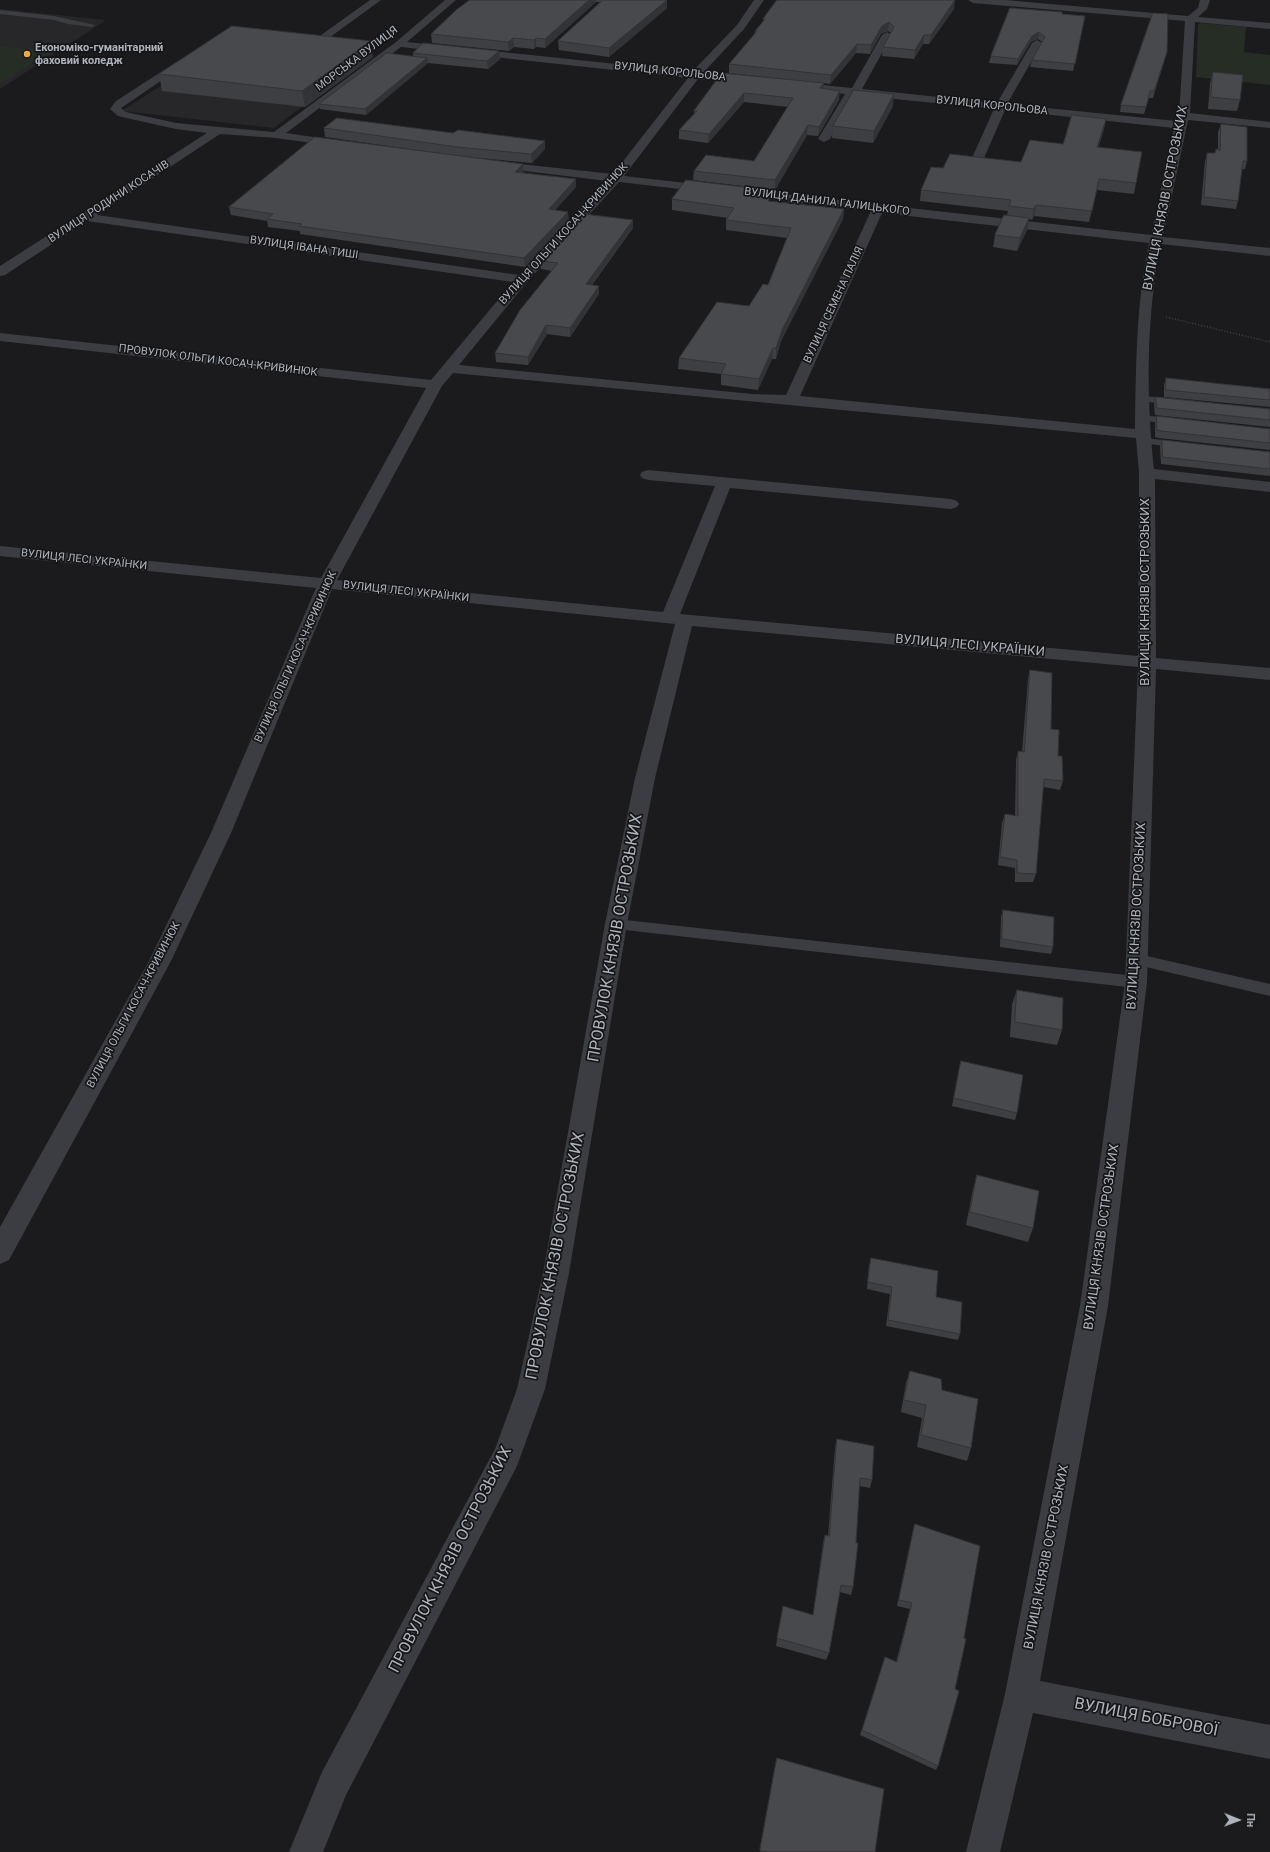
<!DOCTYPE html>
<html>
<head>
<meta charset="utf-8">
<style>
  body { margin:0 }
  #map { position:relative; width:1270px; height:1852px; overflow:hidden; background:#1b1b1d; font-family:Roboto,sans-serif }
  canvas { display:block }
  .north { position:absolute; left:1218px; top:1800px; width:40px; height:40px; -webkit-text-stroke:3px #161618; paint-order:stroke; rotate:91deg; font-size:11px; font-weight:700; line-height:16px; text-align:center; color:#aeb3bc }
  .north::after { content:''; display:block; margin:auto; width:14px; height:18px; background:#aeb3bc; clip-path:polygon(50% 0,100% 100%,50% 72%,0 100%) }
</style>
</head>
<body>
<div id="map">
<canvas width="1270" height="1852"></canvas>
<div class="north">Пн</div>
</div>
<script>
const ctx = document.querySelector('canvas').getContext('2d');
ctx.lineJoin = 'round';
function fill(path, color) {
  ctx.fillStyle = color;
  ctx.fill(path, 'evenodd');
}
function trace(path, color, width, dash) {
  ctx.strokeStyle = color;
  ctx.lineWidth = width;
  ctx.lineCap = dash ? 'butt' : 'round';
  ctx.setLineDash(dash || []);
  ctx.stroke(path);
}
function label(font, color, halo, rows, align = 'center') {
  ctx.font = font + ' Roboto,sans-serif';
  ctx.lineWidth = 3.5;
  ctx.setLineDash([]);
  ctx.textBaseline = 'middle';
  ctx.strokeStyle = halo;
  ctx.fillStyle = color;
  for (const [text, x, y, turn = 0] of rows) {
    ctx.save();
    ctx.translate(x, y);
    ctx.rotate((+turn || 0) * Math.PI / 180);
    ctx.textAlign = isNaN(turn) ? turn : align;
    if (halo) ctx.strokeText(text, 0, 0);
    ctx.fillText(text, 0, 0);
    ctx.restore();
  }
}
const built = new Path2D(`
  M0,9L106,20L0,89Z
  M231,40L369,55L274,128L122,111Z`);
const green = new Path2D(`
  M1200,23L1246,27L1244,52L1270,55V85L1196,77L1198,25Z
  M0,46L52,51L0,84Z`);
const path = new Path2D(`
  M1166,317L1270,342`);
const service = new Path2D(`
  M0,10L54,16L95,25L92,27L68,24L54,20L0,14Z
  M1143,396L1176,399L1181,402L1176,405L1139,401L1138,399L1139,397Z
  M1143,415L1176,419L1181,422L1176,425L1139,420L1138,418Z
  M1145,438L1181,442L1186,445L1181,448L1141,443L1140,441Z
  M616,919L1136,976L1141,978L1144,982L1141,986L1136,988L616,929L611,928L609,924L611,920Z
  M1138,954L1270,984V996L1133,964L1130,960L1133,956Z`);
const minor = new Path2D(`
  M370,0H381L322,43L297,45L292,42L297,39L317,38Z
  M445,0H456L407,42L692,72L737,25L754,0H764L744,29L703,73L749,78L754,81L753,83L698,79L624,176L1151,235L1174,128L1005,110L984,158L978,161L972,158L994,109L855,95L830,139L824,142L818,139L845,94L793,88L788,85L793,82L852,88L882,35L887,32L892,35L862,89L997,103L1032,43L1037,40L1042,43L1007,104L1176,121L1179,116L1185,21L973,3L968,0H1005L1188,16L1198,8L1200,0H1210L1207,9L1198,17L1270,23V29L1195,22L1190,113L1270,122V128L1188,120L1163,237L1270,248V256L1161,244C1146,317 1146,395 1154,469L1270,482V492L1155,479L1156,658L1270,668V680L1156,669L1147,982L1108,1306L1040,1681L1270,1725V1759L1033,1713L1000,1852H966L1005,1694L1080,1306L1125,982L1138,667L692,626L655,778L627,924L569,1273L545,1389L517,1466L346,1795L323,1852H289L322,1772L495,1449L517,1389L543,1273L605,924L635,778L675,624L332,589L231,833L171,961L9,1260L0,1264V1227L149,961L211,833L316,588L0,556V546L321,578L426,388L0,341V333L431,380L513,282L87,221L5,275L0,276V266L207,133L176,129L122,117L118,116L110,109L116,101L181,59L185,58L190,61L121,108L126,112L176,123L274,132L396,42ZM401,47L688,78L613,174L492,161L488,162L486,164L492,167L607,181L519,275L97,215L220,134L276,138L341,147L345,146L347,144L341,141L286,133ZM619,182L871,211L786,395L752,394L459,365L527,282ZM882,213L1149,243C1136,304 1136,366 1135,429L800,396ZM453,373L1136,438L1139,473L1138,656L680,614L730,488L951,509L957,507L959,504L957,501L951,499L648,470L642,472L640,475L642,478L648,480L715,486L663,612L337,580L442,386Z`);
const wall = new Path2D(`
  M470,0H667V8L609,57L559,50L558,41L602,2H596L545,48L536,47L534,49L514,47L509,51L432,43L431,34Z
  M954,9L929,44H923L914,59L882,56L883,47L891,33L888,31L881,34L870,54L856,53L830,84L824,83L823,89L839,100L818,136L807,135L775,190L693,180L694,171L754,161L788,107L744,102L708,143L679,139V130L694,114V111L722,73L791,80L729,73V64L754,35L755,31L763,22V19Z
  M1062,14L1085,16L1073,71L1030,67L1032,60L1042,42L1038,39L1031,42L1017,65L989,63L991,56Z
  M499,51L500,59L488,69L428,63L366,115L320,109L319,104L413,56V53Z
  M1167,52L1153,98H1149L1144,114L1120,112L1121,105Z
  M373,57L305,107L162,91L159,74Z
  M1213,72L1240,100L1237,111L1208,109L1210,83Z
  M893,106L873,143L832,138L833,126Z
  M1106,119L1104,129L1098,148L1136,183L1134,194L1097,190L1089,222L1034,216L1032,220L1029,219L1027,230L1017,251L993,247L995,235L1007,215L1008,211L920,201L921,190L943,168L1021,162L1063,144Z
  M1221,124L1247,161L1245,169H1242L1238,201L1236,209L1201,205L1205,161L1207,153H1215L1216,149L1218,150V132Z
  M324,128L545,149L532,163L458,156L325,137Z
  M522,172L576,187L555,210L569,220L525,267L300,234V231L268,227L267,221L231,215L229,207L523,172Z
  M769,190V201L844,209L843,219L781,341L776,359H772L758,390L721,385V374L678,369L679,358L749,306L768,285L787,238L726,230V220L728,218L672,210V199Z
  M633,228L592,285L599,294L570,337L547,334L528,365L496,362L495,353L552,271L541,269V261Z
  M1166,378L1270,389V407L1164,397V385Z
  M1156,397L1270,409V427L1155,415L1154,404Z
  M1157,416L1270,429V450L1159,438L1155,437V423Z
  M1162,440L1270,452V476L1161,464L1160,447Z
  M1030,670L1051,729L1058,756L1063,781L1060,790L1043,787L1036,874L1033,882H1015V868L998,865L1002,823L1005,814L1015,816L1016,760L1018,751L1022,752L1028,679Z
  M1003,910L1053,947L1051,954L1000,947L1001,917Z
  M1017,990L1062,1030L1057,1045L1010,1037L1012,1004Z
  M961,1061L1017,1113L1015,1120L952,1106Z
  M977,1175L1033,1228L1028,1242L966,1225L973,1189Z
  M871,1258L936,1297L960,1334L958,1340L886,1326L890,1294L867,1289L869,1265Z
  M910,1371L942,1390L971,1448L967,1461L917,1447L922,1418L901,1412L906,1383Z
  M837,1439L872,1480L870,1488L859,1486L853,1587L851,1595L840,1592L829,1653L826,1660L776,1646L783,1606L813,1615L823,1543L825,1535L828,1536L835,1448Z
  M915,1524L938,1766L936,1770L860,1735L885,1657L896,1662L910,1609L897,1606L913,1530Z
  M777,1758L875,1852H760Z`);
const shadedWall = new Path2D(`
  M589,0H596V2L545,48V39Z
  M667,0V8L609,57V48Z
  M955,0L954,9L929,44L931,35Z
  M889,22L888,31L881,34L870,54L871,45L882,26Z
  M1039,32L1038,39L1031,42L1017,65L1018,59L1032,36Z
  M924,35L923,44L914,59L915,50Z
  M513,38L514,47L509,51L508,42Z
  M536,38V47L534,49V40Z
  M371,41L373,57L305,107L302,91Z
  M857,44L856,53L830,84L831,75Z
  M499,51L500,59L488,69L487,61Z
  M1167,52L1165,58L1153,98L1154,91Z
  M427,58L428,63L366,115L365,109Z
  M824,83L823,92L820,88Z
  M840,91L839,100L818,136L819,127Z
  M744,93V102L708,143L709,134Z
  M894,94L893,106L873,143L874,131Z
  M1106,119L1104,129L1095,158L1097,147Z
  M808,125L807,135L775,190V180Z
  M545,141V149L532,163L531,154Z
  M523,164V172L516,179L515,172Z
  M576,179V187L549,217V209Z
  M769,190L768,200L769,199L768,210L764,199Z
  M1036,205L1034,216L1032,220L1034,209Z
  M844,209L843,219L781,341L776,359V348L782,330Z
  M568,212L569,220L525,267L524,258Z
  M1029,218L1027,230L1017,251L1020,238Z
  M633,220V228L586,292V284Z
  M599,286V294L570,337V328Z
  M546,325L547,334L528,365V357Z
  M773,348L772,359L758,390L759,379Z`);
const building = new Path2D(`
  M470,0H589L545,39L536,38L534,40L513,38L508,42L431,34L456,10Z
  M603,0H667L609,48L558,41Z
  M777,0H955L931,35H924L915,50L883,47L894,27L889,22L882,26L871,45L857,44L831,75L729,64L757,31H755L765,19H763Z
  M1010,8L1062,12V14L1085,16L1075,64L1032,60L1045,37L1039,32L1032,36L1018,59L991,56Z
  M1153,13L1168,14L1167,52L1154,91H1150L1146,107L1121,105Z
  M232,26L371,41L302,91L159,74Z
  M423,43L499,51L487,61L413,53Z
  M387,53L427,58L365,109L319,104Z
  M1213,72L1243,75L1240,100L1211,97Z
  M722,73L824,83L820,88L840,91L819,127L808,125L775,180L694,171L706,155L754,161L793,98L744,93L709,134L679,130L697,111H694Z
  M854,90L894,94L874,131L833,126Z
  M1072,115L1106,119L1097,147L1142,152L1136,183L1099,179L1092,211L1036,205L1034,209L1009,206L1011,200L921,190L931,167L943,168L950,154L1021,162L1030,140L1063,144Z
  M337,118L453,133L458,130L545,141L531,154L457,147L324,128Z
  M1221,124L1247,127V161H1243L1238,201L1204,197L1207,153H1215L1216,149L1220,150Z
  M315,137L523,164L515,172L576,179L549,209L568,212L524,258L299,226L302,224L267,219L273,214L229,207Z
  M686,180L769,190L764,199H769L768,201L844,209L782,330L776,348H773L759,379L721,374L726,364L679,358L717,302L749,306L763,284L768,285L791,228L726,220L734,208L672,199Z
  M584,214L633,220L586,284L599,286L570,328L546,325L528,357L495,353L520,310L558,263L541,261Z
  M1004,215L1029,218L1020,238L995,235Z
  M1166,378L1270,389V400L1166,390Z
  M1156,397L1270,409V420L1157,408Z
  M1157,416L1270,429V443L1161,431L1157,430Z
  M1162,440L1270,452V469L1163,457Z
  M1030,670L1052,673L1051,729L1059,730L1058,756H1062L1063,781L1044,779L1036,874L1017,873V860L1000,857L1005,814L1018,816V751L1024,752Z
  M1003,910L1054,917L1053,947L1002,939Z
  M1017,990L1063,998L1062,1030L1015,1022Z
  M961,1061L1023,1075L1017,1113L954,1098Z
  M977,1175L1039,1191L1033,1228L970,1212Z
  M871,1258L938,1271L936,1297L962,1302L960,1334L888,1320L892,1287L868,1282Z
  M910,1371L941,1379L942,1390L978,1399L971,1448L921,1435L926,1405L904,1400Z
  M837,1439L874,1446L872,1480L860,1478L856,1543H858L853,1587L841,1585L829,1653L777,1638L783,1606L813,1615L825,1535L829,1536Z
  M915,1524L980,1546L964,1638L966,1639L955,1689L959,1691L938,1766L862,1730L885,1657L897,1662L912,1603L899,1600Z
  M777,1758L884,1789L875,1852H768L760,1850Z`);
const markers = [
  [27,54,4,"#eaa846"]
];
const farPoinames = [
  ["Економіко-гуманітарний",35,48],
  ["фаховий коледж",35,61]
];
const farStreetnames = [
  ["МОРСЬКА ВУЛИЦЯ",357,59,-37],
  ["ВУЛИЦЯ КОРОЛЬОВА",670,72,6],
  ["ВУЛИЦЯ КОРОЛЬОВА",992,106,6],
  ["ВУЛИЦЯ РОДИНИ КОСАЧІВ",109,202,-33],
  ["ВУЛИЦЯ ДАНИЛА ГАЛИЦЬКОГО",827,202,7],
  ["ВУЛИЦЯ ОЛЬГИ КОСАЧ-КРИВИНЮК",564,234,-48],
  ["ВУЛИЦЯ ІВАНА ТИШІ",304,248,8],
  ["ВУЛИЦЯ СЕМЕНА ПАЛІЯ",834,305,-65],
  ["ПРОВУЛОК ОЛЬГИ КОСАЧ-КРИВИНЮК",218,361,7],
  ["ВУЛИЦЯ ЛЕСІ УКРАЇНКИ",84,560,6],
  ["ВУЛИЦЯ ЛЕСІ УКРАЇНКИ",406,592,6],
  ["ВУЛИЦЯ ОЛЬГИ КОСАЧ-КРИВИНЮК",296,657,-66],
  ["ВУЛИЦЯ ОЛЬГИ КОСАЧ-КРИВИНЮК",134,1005,-62]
];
const streetNames = [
  ["ВУЛИЦЯ КНЯЗІВ ОСТРОЗЬКИХ",1166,198,-79],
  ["ВУЛИЦЯ КНЯЗІВ ОСТРОЗЬКИХ",1146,592,-90],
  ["ВУЛИЦЯ ЛЕСІ УКРАЇНКИ",970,646,5],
  ["ВУЛИЦЯ КНЯЗІВ ОСТРОЗЬКИХ",1137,916,-87],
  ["ВУЛИЦЯ КНЯЗІВ ОСТРОЗЬКИХ",1102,1237,-82],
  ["ВУЛИЦЯ КНЯЗІВ ОСТРОЗЬКИХ",1047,1557,-79]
];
const nearStreetnames = [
  ["ПРОВУЛОК КНЯЗІВ ОСТРОЗЬКИХ",616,938,-80],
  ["ПРОВУЛОК КНЯЗІВ ОСТРОЗЬКИХ",556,1256,-79],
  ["ПРОВУЛОК КНЯЗІВ ОСТРОЗЬКИХ",451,1560,-63],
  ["ВУЛИЦЯ БОБРОВОЇ",1146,1718,11]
];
fill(built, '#27272a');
fill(green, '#252d25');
trace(path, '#424449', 1.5, [1, 2]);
fill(service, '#3c3d42');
fill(minor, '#3c3d42');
fill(wall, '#3e3f42');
fill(shadedWall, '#323336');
fill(building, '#48494d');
trace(building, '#323336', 1);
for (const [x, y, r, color] of markers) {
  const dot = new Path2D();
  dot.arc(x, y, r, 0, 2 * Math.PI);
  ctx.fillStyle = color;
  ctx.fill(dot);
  trace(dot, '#161618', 1.5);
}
label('bold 11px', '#aeb3bc', '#161618', farPoinames, 'left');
label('11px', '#aeb3bc', '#161618', farStreetnames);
label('13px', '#aeb3bc', '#161618', streetNames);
label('16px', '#aeb3bc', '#161618', nearStreetnames);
</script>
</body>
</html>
